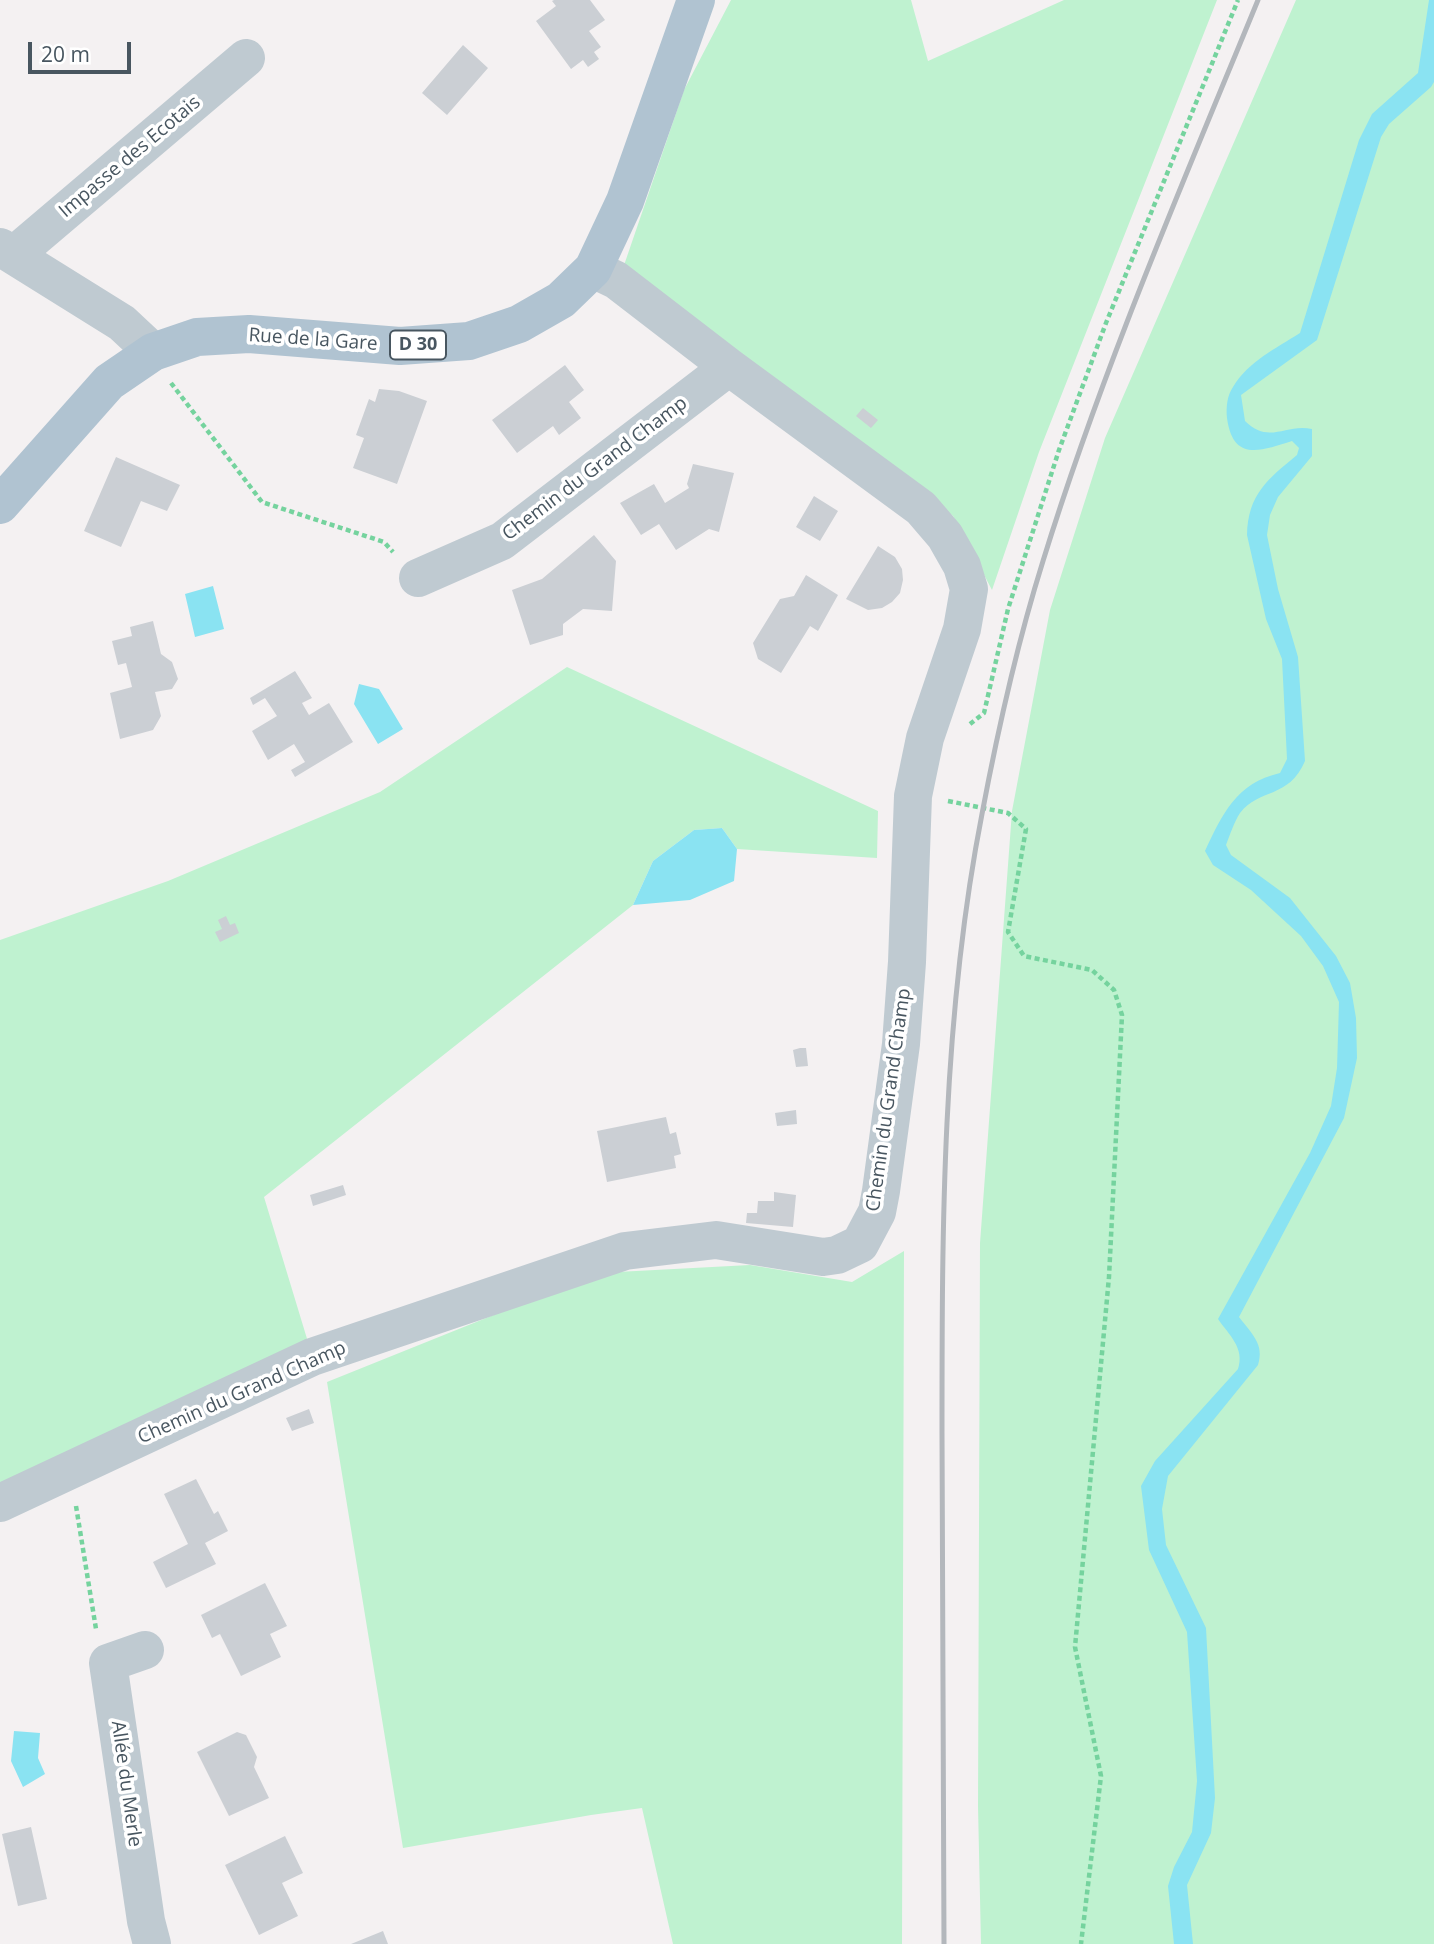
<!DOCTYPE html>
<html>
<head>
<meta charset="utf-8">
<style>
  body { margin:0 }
  #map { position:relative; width:1434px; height:1944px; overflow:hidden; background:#f4f1f2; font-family:"Open Sans",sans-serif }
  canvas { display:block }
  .scale { position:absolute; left:28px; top:42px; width:103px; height:32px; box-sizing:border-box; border:4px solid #485660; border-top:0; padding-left:9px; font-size:21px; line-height:24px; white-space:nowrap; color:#485660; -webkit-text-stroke:5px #fff; paint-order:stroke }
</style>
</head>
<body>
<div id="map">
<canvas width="1434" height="1944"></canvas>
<div class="scale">20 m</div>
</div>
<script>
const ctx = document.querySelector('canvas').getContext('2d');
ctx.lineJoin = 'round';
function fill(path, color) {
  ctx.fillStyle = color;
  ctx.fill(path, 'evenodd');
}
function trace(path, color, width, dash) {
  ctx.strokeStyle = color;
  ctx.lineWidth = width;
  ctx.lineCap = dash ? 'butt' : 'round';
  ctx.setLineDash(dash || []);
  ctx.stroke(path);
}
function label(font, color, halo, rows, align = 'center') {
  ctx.font = font + ' "Open Sans",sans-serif';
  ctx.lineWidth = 7;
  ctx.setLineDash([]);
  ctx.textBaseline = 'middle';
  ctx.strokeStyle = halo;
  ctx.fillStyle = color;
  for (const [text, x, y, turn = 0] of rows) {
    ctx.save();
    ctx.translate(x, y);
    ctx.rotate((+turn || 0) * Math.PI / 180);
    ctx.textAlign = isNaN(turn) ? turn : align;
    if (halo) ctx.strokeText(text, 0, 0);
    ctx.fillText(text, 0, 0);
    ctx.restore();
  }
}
const green = new Path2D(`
  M731,0H911L928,61L1064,0H1217L1039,452L992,590L953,516L621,274L684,90Z
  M1296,0H1434V1944H981L978,1806L980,1243L1012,811L1050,610L1105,438Z
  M567,667L878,811L877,858L737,849L722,828L694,830L653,861L633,905L264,1197L308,1342L0,1487V940L168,881L380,792Z
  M904,1251L902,1944H673L642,1808L591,1815L403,1848L327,1382L598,1273L750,1265L852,1282Z`);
const water = new Path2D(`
  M1429,0H1434V82L1431,87L1389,124L1381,137L1317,340L1241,395L1245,421C1269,445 1286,423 1312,429V456L1278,497L1270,515L1267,535L1278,589L1298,657L1305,761C1289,799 1259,788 1240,813C1234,822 1230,835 1226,845L1231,855L1290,898L1336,956L1350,983L1356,1018L1357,1058L1344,1118L1239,1317C1251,1333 1265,1344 1258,1365L1168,1476L1162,1509L1166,1545L1206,1628L1215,1798L1211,1833L1187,1885L1193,1944H1174L1168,1886L1174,1867L1192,1832L1197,1781L1187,1632L1149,1550L1141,1486L1155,1461L1238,1369C1245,1348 1229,1335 1218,1319L1310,1153L1331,1106L1337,1068L1339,1002L1323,966L1301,936L1251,890L1213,865L1205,851C1222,815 1236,783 1280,773L1287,759L1282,659L1266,619L1247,535C1248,494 1268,479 1297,455L1299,448L1292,441C1260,451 1233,462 1227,418C1226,407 1227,396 1233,387C1249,361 1275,349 1300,333L1359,140L1372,114L1418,73Z
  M213,586L224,629L195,637L185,594Z
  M359,684L379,689L403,729L378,744L354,704Z
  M722,828L737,849L734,881L690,900L633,905L653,861L694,830Z
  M14,1731L40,1733L38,1758L45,1774L23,1787L11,1761Z`);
const building = new Path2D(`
  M554,0H590L605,20L589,31L601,47L594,52L599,59L588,67L583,60L571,69L536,21L556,6L552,1Z
  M463,45L488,68L447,115L422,93Z
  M565,365L584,390L569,402L581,418L559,435L553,426L517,453L492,420Z
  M379,389L399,391L427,401L397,484L353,468L364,438L356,435L369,399L375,402Z
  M863,408L878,420L871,428L856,416Z
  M116,457L180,485L167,511L141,501L121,547L84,531Z
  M693,464L734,473L719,532L709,529L676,550L659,524L641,535L620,503L654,484L665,503L689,488L687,484Z
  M814,496L838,511L820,541L796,527Z
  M594,535L616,561L612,611L583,609L563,624V635L530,645L512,590L542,579Z
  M878,546L895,557L902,569L903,580L900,593L892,602L882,608L868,610L846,599Z
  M806,575L838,595L818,631L810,626L781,673L758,659L753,643L780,599L794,596Z
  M153,621L161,654L172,662L178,679L172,689L155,692L161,716L153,730L120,739L110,693L132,687L126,663L118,665L112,641L132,636L130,627Z
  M295,671L312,698L302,703L309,715L329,703L353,742L295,777L291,770L305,762L294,744L268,760L252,731L277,716L265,698L253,705L250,698Z
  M226,916L230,925L235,923L239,933L220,942L215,932L222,929L218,920Z
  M800,1048H806L808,1066L796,1067L793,1050Z
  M796,1110L797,1124L777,1126L775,1113Z
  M666,1117L670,1134L676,1132L681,1154L674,1156L676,1168L607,1182L597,1131Z
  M343,1185L346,1195L313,1206L310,1195Z
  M774,1192L796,1195L793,1227L746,1223L747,1213H757L758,1201H774Z
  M309,1409L314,1423L292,1431L286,1418Z
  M196,1479L214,1514L218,1511L228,1531L205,1543L216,1564L166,1588L153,1562L188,1544L164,1494Z
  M265,1583L287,1626L270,1634L281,1657L241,1676L220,1634L212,1638L201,1615Z
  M237,1732L246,1735L257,1757L254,1767L269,1798L229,1816L197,1752Z
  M31,1827L47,1899L18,1906L2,1834Z
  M285,1836L303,1873L282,1883L298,1916L259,1935L225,1865Z
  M383,1931L388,1944H351Z`);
const path = new Path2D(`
  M171,383L262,502L384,542L393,552
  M970,724L984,713L1008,609L1059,450L1106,323L1238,0
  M948,801L1008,813L1026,829L1008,932L1024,956L1092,970L1114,990L1122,1015L1109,1277L1075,1647L1101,1776L1081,1944
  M76,1506L96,1629`);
const minor = new Path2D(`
  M0,247L122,323L153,352
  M14,255L246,58
  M418,578L502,541L729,367
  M0,1503L312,1357L625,1251L716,1240L823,1257L837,1255L860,1244L877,1212L881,1191L901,1044L907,962L913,796L925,738L962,629L969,589L962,566L945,536L921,508L729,367L616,280L593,269
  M145,1650L108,1663L146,1921L152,1944`);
const major = new Path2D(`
  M0,505L109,382L153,352L197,337L249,334L400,346L469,341L519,324L561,300L593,269L625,201L696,0`);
const rail = new Path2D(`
  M944,1944C943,1774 943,1603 942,1433C942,1227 942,1018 982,814C998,729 1017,644 1043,561C1102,370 1182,185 1258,0`);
const shields = [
  [418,345,56]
];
const shieldNames = [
  ["D 30",418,345]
];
const streetNames = [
  ["Impasse des Ecotais",130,157,-40],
  ["Rue de la Gare",313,340,4],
  ["Chemin du Grand Champ",595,469,-37],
  ["Chemin du Grand Champ",889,1100,-82],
  ["Chemin du Grand Champ",242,1393,-24],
  ["Allée du Merle",126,1784,82]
];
fill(green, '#bff2d0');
fill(water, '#8ae3f2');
fill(building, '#cbcfd4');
trace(path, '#75d39e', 4.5, [5, 3.5]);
trace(minor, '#bfcad1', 38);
trace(major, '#b0c3d1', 38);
trace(rail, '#b3b7bc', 5);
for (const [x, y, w] of shields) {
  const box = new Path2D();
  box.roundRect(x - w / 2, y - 14.5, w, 29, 5);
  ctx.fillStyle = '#fff';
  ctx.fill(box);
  trace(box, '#485660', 2);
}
label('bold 18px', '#485660', null, shieldNames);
label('19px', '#485660', '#fff', streetNames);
</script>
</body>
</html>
